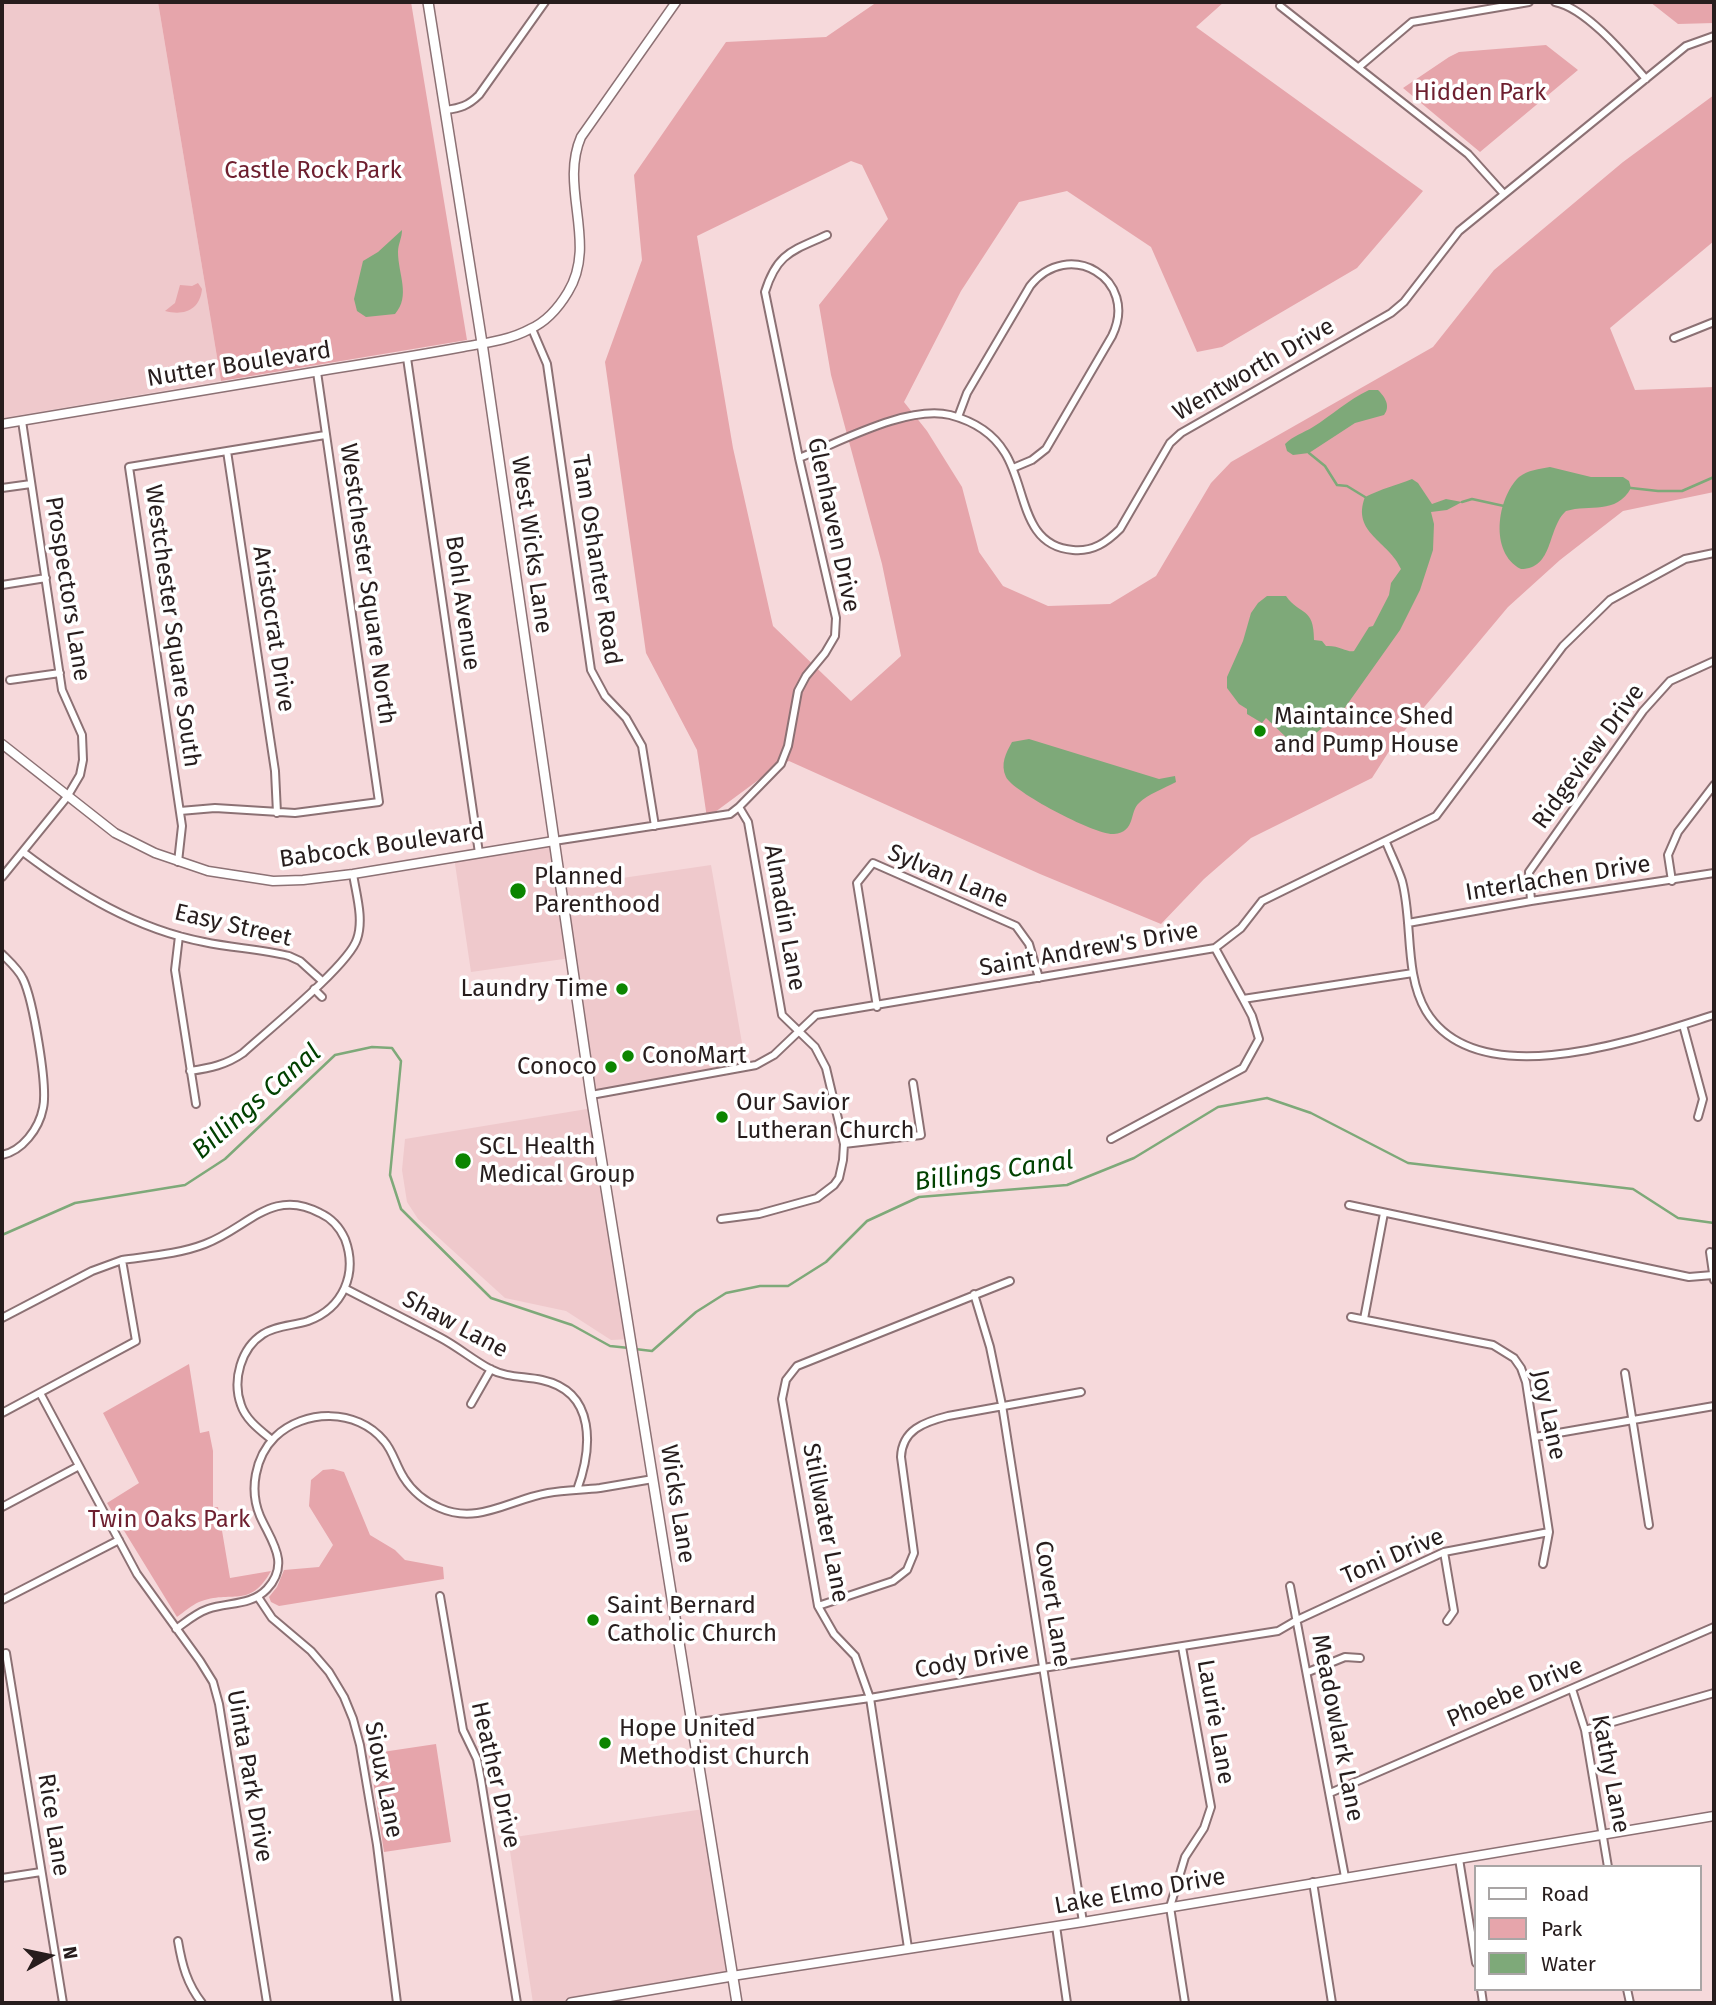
<!DOCTYPE html>
<html>
<head>
<meta charset="utf-8">
<style>
  body { margin:0 }
  #map { position:relative; width:1716px; height:2005px; overflow:hidden; background:#f6d9db; font-family:"Fira Sans",sans-serif }
  canvas { display:block }
  .frame { position:absolute; inset:0; border:4px solid #271d1d; pointer-events:none }
  .legend { position:absolute; left:1474px; top:1865px; width:228px; height:126px; box-sizing:border-box; background:#fff; border:2px solid #a9a5a5; margin:0; padding:9px 12px; list-style:none; font-size:21px; color:#271d1d }
  .legend li { display:flex; align-items:center; gap:14px; height:35px }
  .legend b { width:35px; border:2px solid #a9a5a5 }
  .north { position:absolute; left:14px; top:1921px; width:70px; height:70px; -webkit-text-stroke:5px #fff; paint-order:stroke; rotate:81deg; font-size:19px; font-weight:700; line-height:28px; text-align:center; color:#271d1d }
  .north::after { content:''; display:block; margin:auto; width:24px; height:32px; background:#271d1d; clip-path:polygon(50% 0,100% 100%,50% 72%,0 100%) }
</style>
</head>
<body>
<div id="map">
<canvas width="1716" height="2005"></canvas>
<div class="frame"></div>
<ul class="legend">
<li><b style="height:9px;background:#fff"></b>Road</li>
<li><b style="height:19px;background:#e6a5ab"></b>Park</li>
<li><b style="height:19px;background:#7ea979"></b>Water</li>
</ul>
<div class="north">N</div>
</div>
<script>
const ctx = document.querySelector('canvas').getContext('2d');
ctx.lineJoin = 'round';
function fill(path, color) {
  ctx.fillStyle = color;
  ctx.fill(path, 'evenodd');
}
function trace(path, color, width, dash) {
  ctx.strokeStyle = color;
  ctx.lineWidth = width;
  ctx.lineCap = dash ? 'butt' : 'round';
  ctx.setLineDash(dash || []);
  ctx.stroke(path);
}
function label(font, color, halo, rows, align = 'center') {
  ctx.font = font + ' "Fira Sans",sans-serif';
  ctx.lineWidth = 7;
  ctx.setLineDash([]);
  ctx.textBaseline = 'middle';
  ctx.strokeStyle = halo;
  ctx.fillStyle = color;
  for (const [text, x, y, turn = 0] of rows) {
    ctx.save();
    ctx.translate(x, y);
    ctx.rotate((+turn || 0) * Math.PI / 180);
    ctx.textAlign = isNaN(turn) ? turn : align;
    if (halo) ctx.strokeText(text, 0, 0);
    ctx.fillText(text, 0, 0);
    ctx.restore();
  }
}
const built = new Path2D(`
  M2,2H158L221,381L3,418Z
  M554,841L561,887L711,865L746,1066L591,1095L571,958L471,972L454,857Z
  M593,1108L631,1339L611,1340L566,1311L505,1298L418,1219L407,1202L402,1170L405,1139Z
  M704,1809L732,1976L575,2003H533L508,1838Z`);
const green = new Path2D(`
  M158,2H411L467,340L221,381Z
  M877,2H1224L1196,27L1423,191L1357,268L1222,347L1197,352L1151,247L1067,191L1019,202L961,291L904,402L927,431L962,487L979,552L1003,586L1048,606L1110,604L1156,576L1211,483L1231,462L1433,347L1494,270L1623,162L1714,95V241L1610,328L1635,390L1714,387V492L1623,511L1560,560L1508,607L1395,742L1372,778L1251,838L1204,879L1161,924L1040,874L789,761L780,764L707,818L697,750L646,653L605,362L642,260L634,175L726,42L826,37ZM851,161L862,165L888,219L819,305L831,375L882,564L901,656L851,701L773,626L733,448L697,236Z
  M1650,2H1714V23L1678,24Z
  M1546,45L1578,70L1480,152L1403,88L1449,57L1459,52Z
  M198,283L202,289C200,310 184,316 165,311L175,303L180,285L192,286Z
  M189,1364L200,1433L209,1431L213,1451V1507H218L230,1578L271,1571C249,1610 232,1589 199,1602C192,1605 184,1612 177,1617L107,1503L139,1483L103,1413Z
  M333,1469L344,1472L370,1535L395,1550L405,1560L443,1567L444,1579L279,1606L271,1602L269,1597L277,1587L284,1570L319,1567L333,1545L309,1506L311,1480L323,1470Z
  M436,1744L451,1842L384,1852L369,1754Z`);
const water = new Path2D(`
  M402,230C402,238 398,244 398,252C398,274 411,296 395,314L366,317L357,311L354,299L363,261L378,252Z
  M1369,390H1378C1385,397 1391,406 1384,415L1355,423L1309,453L1293,455L1287,451L1285,444C1293,436 1303,433 1313,427C1332,415 1348,400 1369,390Z
  M1550,467L1591,477H1623L1629,481L1631,488C1616,515 1590,504 1566,511C1547,528 1554,569 1521,569C1489,553 1497,498 1519,477C1528,470 1539,469 1550,467Z
  M1412,479L1418,483L1432,504L1446,499L1462,502L1447,510L1431,512L1434,524L1433,550L1420,590L1400,630L1334,723L1328,722C1317,734 1305,743 1288,739L1266,718L1262,723L1247,714V709L1239,704L1227,688V677L1243,641L1251,613L1258,603L1267,596H1286C1300,616 1314,606 1314,640L1322,641L1326,646C1339,645 1348,653 1354,651L1369,627L1373,626L1389,595L1391,583L1401,569C1389,541 1351,533 1365,497C1381,489 1397,485 1412,479Z
  M1029,739L1159,779L1175,776L1176,782C1165,788 1148,794 1139,803C1129,812 1136,832 1114,834C1097,836 1013,792 1006,777C1000,764 1006,753 1012,742Z`);
const stream = new Path2D(`
  M1309,453L1325,466L1337,485L1347,486L1365,497
  M1631,488L1658,491H1682L1714,477
  M1462,502L1472,499L1504,506
  M2,1235L75,1203L185,1185L225,1159L335,1055L372,1047L392,1048L401,1061L390,1175L401,1209L491,1298L572,1325L610,1346L629,1348
  M635,1349L652,1351L696,1312L726,1293L760,1286H788L826,1262L867,1221L919,1197L1067,1185L1134,1158L1218,1107L1267,1098L1311,1113L1408,1163L1633,1189L1678,1218L1714,1223`);
const minor = new Path2D(`
  M1555,2C1586,8 1625,55 1646,79
  M1280,6L1468,154L1504,194
  M1359,67L1412,22L1529,2
  M446,110C460,108 468,106 479,95L545,2
  M532,329L547,364L591,670L605,696L626,718L642,746L655,826
  M1674,338L1714,322
  M407,358L479,853
  M958,417L967,393L1030,286C1068,237 1140,279 1112,336L1046,449L1032,460L1013,468
  M227,451L275,771L277,813
  M799,458C840,442 907,405 950,415C973,421 993,433 1005,453C1027,488 1021,546 1073,550C1093,552 1107,542 1120,529L1170,443L1181,433L1391,313L1404,302L1459,231L1686,46L1714,36
  M2,488L31,484
  M2,585L46,578
  M10,680L60,673
  M180,811L215,808L295,813L379,802L317,372
  M554,841L730,814L739,807L781,764L788,746L798,691L806,676L825,653L835,636L836,618L799,458L765,292C777,253 792,251 827,235
  M1386,842C1391,855 1398,868 1402,881C1413,922 1404,974 1426,1011C1478,1097 1641,1038 1714,1015
  M23,852C77,893 136,929 204,942C232,948 261,949 289,956L300,961L322,981
  M178,862L182,826L129,467L325,435
  M2,877L67,797L80,775L83,760L82,735L62,690L22,421
  M1672,881L1668,855L1678,832L1714,785
  M1531,901L1529,872L1643,711L1670,681L1714,661
  M1408,923L1531,901L1714,873
  M179,936L175,970L196,1104
  M1215,948L1243,999L1413,973
  M2,954C9,961 19,970 23,979C33,1000 48,1086 43,1108C39,1129 22,1151 2,1155
  M314,989L322,997
  M877,1007L857,883L873,863L1016,926L1029,944L1039,978
  M1683,1025L1703,1099L1698,1117
  M190,1071C210,1068 226,1065 243,1053C267,1031 349,965 357,939C364,919 356,894 353,874
  M591,1095L756,1065L774,1055L816,1015L1215,948L1241,928L1262,901L1436,816L1563,646L1610,600L1685,559L1714,553
  M1111,1139L1243,1068L1259,1039L1252,1016L1243,999
  M844,1144L921,1135L913,1083
  M1349,1205L1689,1277L1713,1275
  M721,1219L759,1214L817,1198L834,1185L839,1178L843,1160L844,1144L826,1068L815,1047L782,1015L748,822L739,807
  M1710,1252L1714,1280
  M346,1289C377,1305 409,1321 441,1338C458,1347 473,1360 490,1369C507,1378 524,1376 542,1380C597,1392 592,1449 577,1490
  M974,1294L990,1347L1002,1405L1083,1922
  M1351,1317L1493,1345L1514,1358L1521,1368L1526,1382L1549,1532L1543,1564
  M2,1318L92,1271L122,1260
  M1364,1319L1384,1213
  M1625,1373L1649,1525
  M40,1393L137,1574L200,1661L213,1682L219,1704L267,2003
  M471,1404L491,1369
  M2,1413L136,1341L122,1260C150,1256 179,1254 205,1244C248,1228 272,1187 320,1213C331,1218 340,1228 345,1239C358,1274 343,1308 308,1321C293,1326 277,1325 263,1334C241,1348 232,1380 241,1405C246,1420 260,1430 272,1440
  M1535,1437L1714,1406
  M2,1507L79,1466
  M1444,1552L1454,1611L1447,1621
  M1290,1586L1345,1877
  M440,1596L463,1730L477,1759L481,1780L517,2003
  M258,1597L272,1618L311,1651L329,1672L344,1697L353,1719L360,1745L377,1845L397,2003
  M2,1600L119,1540
  M818,1606L893,1581L907,1570L914,1553L901,1457C902,1430 924,1422 948,1416L1081,1392
  M176,1629C187,1621 196,1613 208,1609C228,1602 251,1606 267,1589C291,1563 271,1541 260,1516C249,1490 255,1457 275,1437C304,1409 357,1408 384,1441C393,1451 396,1466 404,1478C412,1491 426,1502 440,1508C478,1525 511,1499 548,1493C565,1490 583,1490 600,1488C618,1485 636,1482 653,1479
  M1182,1647L1211,1807L1204,1828L1185,1857L1170,1907L1185,2003
  M2,1654L6,1653L63,2003
  M1308,1672L1345,1657L1360,1658
  M1572,1689L1585,1730L1608,1867
  M692,1723L870,1698L1043,1668L1278,1631L1297,1620L1444,1552L1549,1532
  M1585,1730L1714,1693
  M1330,1793L1714,1627
  M1459,1859L1476,1963
  M2,1878L41,1872
  M1313,1882L1332,2003
  M1056,1926L1067,2003
  M178,1941C182,1965 187,1984 202,2003
  M908,1948L870,1698L855,1656L834,1634L818,1606L782,1399L786,1380L797,1366L1010,1281
  M1481,1989L1483,2003
  M1627,1989L1630,2003`);
const tertiary = new Path2D(`
  M2,424C112,406 222,387 332,369C376,362 420,355 463,347C486,343 510,340 530,329C546,322 559,307 568,292C598,243 559,188 581,137L676,2
  M2,744L115,833L155,853L208,871L273,881L303,880L353,874L554,841
  M732,1976L1083,1922L1714,1816`);
const secondary = new Path2D(`
  M428,2L482,343L591,1095L737,2003
  M571,2003L732,1976`);
const markers = [
  [1260,731,7,"#0c8500"],
  [518,891,9,"#0c8500"],
  [622,989,7,"#0c8500"],
  [628,1056,7,"#0c8500"],
  [611,1067,7,"#0c8500"],
  [722,1117,7,"#0c8500"],
  [463,1161,9,"#0c8500"],
  [593,1620,7,"#0c8500"],
  [605,1743,7,"#0c8500"]
];
const parkNames = [
  ["Hidden Park",1480,93],
  ["Castle Rock Park",313,171],
  ["Twin Oaks Park",169,1520]
];
const streetNames = [
  ["Nutter Boulevard",239,365,-9],
  ["Wentworth Drive",1254,370,-30],
  ["Glenhaven Drive",833,525,78],
  ["West Wicks Lane",531,545,82],
  ["Tam Oshanter Road",596,560,81],
  ["Westchester Square North",367,584,82],
  ["Prospectors Lane",67,589,81],
  ["Bohl Avenue",462,603,82],
  ["Westchester Square South",172,626,82],
  ["Aristocrat Drive",273,629,81],
  ["Ridgeview Drive",1589,757,-54],
  ["Babcock Boulevard",382,846,-8],
  ["Sylvan Lane",948,877,23],
  ["Interlachen Drive",1558,879,-9],
  ["Almadin Lane",784,918,80],
  ["Easy Street",233,926,13],
  ["Saint Andrew's Drive",1089,950,-10],
  ["Shaw Lane",455,1325,28],
  ["Joy Lane",1548,1415,78],
  ["Wicks Lane",677,1504,81],
  ["Stillwater Lane",825,1523,79],
  ["Toni Drive",1393,1557,-23],
  ["Covert Lane",1052,1604,81],
  ["Cody Drive",972,1661,-10],
  ["Phoebe Drive",1515,1693,-23],
  ["Laurie Lane",1215,1722,80],
  ["Meadowlark Lane",1337,1728,79],
  ["Kathy Lane",1610,1774,79],
  ["Heather Drive",495,1775,77],
  ["Uinta Park Drive",249,1776,80],
  ["Sioux Lane",383,1780,79],
  ["Rice Lane",53,1825,81],
  ["Lake Elmo Drive",1140,1892,-10]
];
const poiNames = [
  ["Maintaince Shed",1274,717],
  ["and Pump House",1274,745],
  ["Planned",534,877],
  ["Parenthood",534,905],
  ["Laundry Time",608,989,"right"],
  ["ConoMart",642,1056],
  ["Conoco",597,1067,"right"],
  ["Our Savior",736,1103],
  ["Lutheran Church",736,1131],
  ["SCL Health",479,1147],
  ["Medical Group",479,1175],
  ["Saint Bernard",607,1606],
  ["Catholic Church",607,1634],
  ["Hope United",619,1729],
  ["Methodist Church",619,1757]
];
const waterNames = [
  ["Billings Canal",257,1102,-41],
  ["Billings Canal",994,1172,-8]
];
fill(built, '#efc9cc');
fill(green, '#e6a5ab');
fill(water, '#7ea979');
trace(stream, '#7ea979', 2.5);
trace(minor, '#8c7174', 10);
trace(tertiary, '#8c7174', 11);
trace(secondary, '#8c7174', 12);
trace(minor, '#fff', 6);
trace(tertiary, '#fff', 8);
trace(secondary, '#fff', 9);
for (const [x, y, r, color] of markers) {
  const dot = new Path2D();
  dot.arc(x, y, r, 0, 2 * Math.PI);
  ctx.fillStyle = color;
  ctx.fill(dot);
  trace(dot, '#fff', 2.5);
}
label('24px', '#6e1f2f', '#fff', parkNames);
label('24px', '#271d1d', '#fff', streetNames);
label('24px', '#271d1d', '#fff', poiNames, 'left');
label('italic 26px', '#014100', '#fff', waterNames);
</script>
</body>
</html>
